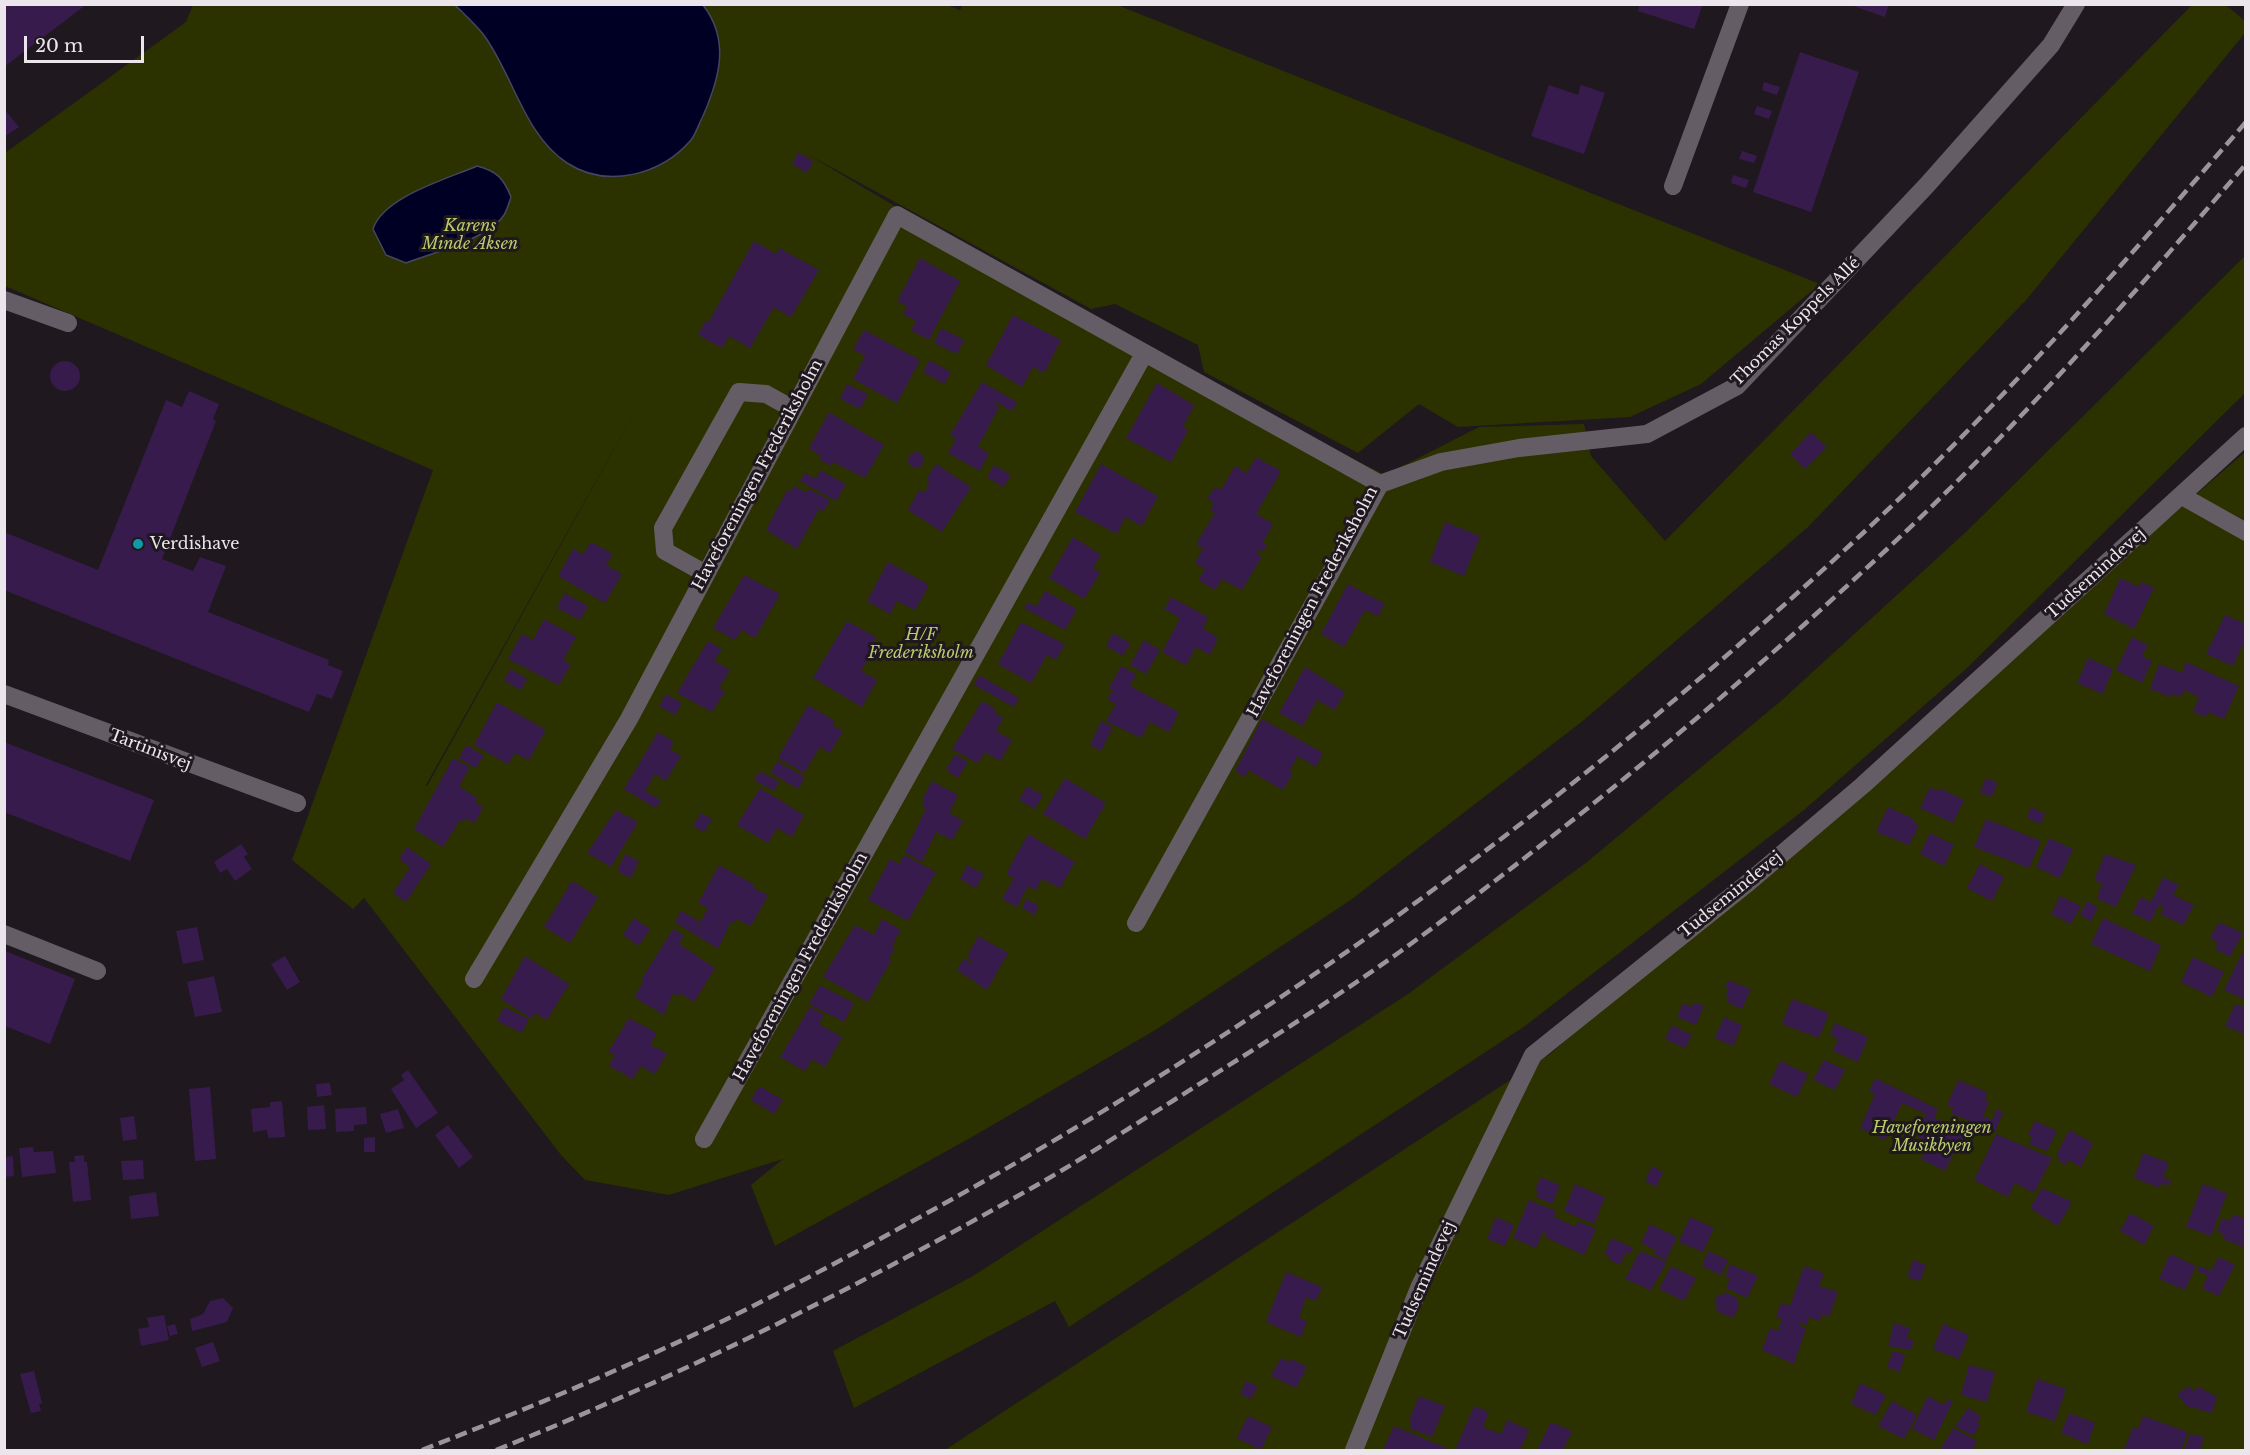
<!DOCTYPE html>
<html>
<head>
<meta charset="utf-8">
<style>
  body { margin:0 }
  #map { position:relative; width:2250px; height:1455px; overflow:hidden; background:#1f181e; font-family:"Libre Baskerville",serif }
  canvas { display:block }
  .frame { position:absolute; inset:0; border:6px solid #ebe6eb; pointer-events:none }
  .scale { position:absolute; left:24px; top:36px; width:120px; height:27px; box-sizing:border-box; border:3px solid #ebe6eb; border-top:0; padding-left:8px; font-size:18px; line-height:21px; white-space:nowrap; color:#ebe6eb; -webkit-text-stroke:4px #1f181e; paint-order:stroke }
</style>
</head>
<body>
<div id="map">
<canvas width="2250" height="1455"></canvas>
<div class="frame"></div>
<div class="scale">20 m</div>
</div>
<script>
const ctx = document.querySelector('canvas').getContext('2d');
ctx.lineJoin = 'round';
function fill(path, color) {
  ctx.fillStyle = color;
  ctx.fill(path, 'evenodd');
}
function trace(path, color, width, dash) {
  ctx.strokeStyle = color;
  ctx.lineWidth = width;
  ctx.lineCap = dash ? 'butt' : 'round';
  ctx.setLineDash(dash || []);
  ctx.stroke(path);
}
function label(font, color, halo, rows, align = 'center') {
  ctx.font = font + ' "Libre Baskerville",serif';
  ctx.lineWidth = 6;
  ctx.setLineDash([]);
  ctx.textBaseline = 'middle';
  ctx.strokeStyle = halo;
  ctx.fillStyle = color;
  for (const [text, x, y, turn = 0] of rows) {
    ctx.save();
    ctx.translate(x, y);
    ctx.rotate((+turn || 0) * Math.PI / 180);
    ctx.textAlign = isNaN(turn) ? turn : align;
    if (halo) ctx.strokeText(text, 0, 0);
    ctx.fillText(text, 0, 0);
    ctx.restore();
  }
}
const green = new Path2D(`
  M944,4L960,10L963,4L1117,5L1820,284L1701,384L1630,417L1458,427L1419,404L1358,453L1204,372L1198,345L1115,304L1091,309L807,154L1144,354L1385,475L1479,427L1584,424L1591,456L1665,541L2192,5H2226L2245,21V33L2027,299L1808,527L1584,720L1352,899L1157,1029L972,1137L775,1246L751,1185L783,1159L669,1195L585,1180L561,1155L364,898L353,909L292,860L433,470L5,286V153L186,22L193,5ZM649,386L427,786L426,785Z
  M2245,256V393L1967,668L1804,810L1525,1026L1069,1327L1055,1301L854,1408L833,1351L973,1276L1408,994L1587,862L1781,701L1967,531Z
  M2245,452V1450H945L1550,1054Z`);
const water = new Path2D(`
  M455,5H703C730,40 720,77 703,116C699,123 696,134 691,140C661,175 607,189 567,163C524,135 513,74 483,34C475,24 464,14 455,5Z
  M477,166C497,171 504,179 511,197C509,203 507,210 504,215C488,239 432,253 406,263L386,255L373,229C383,197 447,179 477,166Z`);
const building = new Path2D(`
  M4,4H87L4,67Z
  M1640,4H1703L1694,29L1638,11Z
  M1848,4H1889L1885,17Z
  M1800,52L1859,72L1811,212L1753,192Z
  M1764,82L1780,87L1777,95L1762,90Z
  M1549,85L1578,95L1581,85L1605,93L1584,154L1531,136Z
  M1757,106L1772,111L1769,119L1754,114Z
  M4,109L19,127L4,137Z
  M1742,151L1757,156L1754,163L1739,159Z
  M798,152L813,161L807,173L792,164Z
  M1733,175L1749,180L1746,188L1731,183Z
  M754,241L776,254L779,248L819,270L791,317L774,307L750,348L729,336L722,348L698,335L705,321L708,323Z
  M920,258L960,281L929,340L911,330L916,321L903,314L907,306L897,301Z
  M1013,315L1061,340L1044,373L1033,367L1022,387L986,365Z
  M941,328L964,340L957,354L934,343Z
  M864,330L920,360L897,403L853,379L865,356L853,349Z
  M929,360L951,372L944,384L923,372Z
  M50 376a15 15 0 1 1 30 0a15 15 0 1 1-30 0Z
  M982,382L1017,402L1012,411L996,402L995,404L999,407L978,447L989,453L980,471L948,453L956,439L950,435Z
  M1157,383L1194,405L1183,427L1188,430L1171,462L1126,438Z
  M847,384L868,394L860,409L840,399Z
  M189,391L219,404L213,419L216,421L162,559L193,571L200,557L226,566L208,612L329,660L328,665L343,671L332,699L317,694L309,712L4,590V532L98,570L166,400L182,407Z
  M829,412L884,445L865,478L833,462L831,466L819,459L821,456L809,448Z
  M1811,432L1827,447L1805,469L1790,454Z
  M908 460a8 8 0 1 1 16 0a8 8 0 1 1-16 0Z
  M1256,457L1281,471L1256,514L1273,524L1263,542L1267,545L1263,552L1258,549L1256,553L1262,556L1242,590L1222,579L1215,590L1198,580L1205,569L1195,563L1203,548L1196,544L1215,513L1210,510L1214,503L1207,499L1215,487L1221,490L1235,466L1247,473Z
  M936,464L971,487L942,532L908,510L919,490L924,493L930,482L926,480Z
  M1101,464L1158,496L1142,526L1125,517L1117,534L1075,512Z
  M994,465L1011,475L1003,487L987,477Z
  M820,470L846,484L836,501L800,481L805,473L816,479Z
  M794,486L806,492L809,489L830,500L823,512L819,509L797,549L766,530L787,490L791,491Z
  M1445,522L1480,536L1464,576L1430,562Z
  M1073,537L1101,555L1093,568L1100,573L1084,599L1049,578Z
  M591,542L613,554L606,565L622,574L605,603L558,576L573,549L583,554Z
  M888,562L929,585L915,610L897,601L890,614L867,601Z
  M744,575L780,594L755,638L742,630L735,640L713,628Z
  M2120,578L2139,587L2142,582L2154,588L2134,629L2104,614Z
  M1348,584L1385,604L1378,616L1365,610L1344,647L1321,634Z
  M1045,591L1077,609L1065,630L1024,608L1028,602L1036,607Z
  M564,593L588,606L580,620L557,608Z
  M1171,597L1208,617L1203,628L1218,638L1210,655L1196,647L1186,665L1162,652L1180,618L1164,609Z
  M2225,615L2246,624V638L2233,666L2206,654Z
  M544,619L576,637L563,660L571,664L559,685L508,659L522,634L533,640Z
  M847,621L876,637L867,654L870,656L861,671L877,680L862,707L813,678Z
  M1021,622L1065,644L1056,660L1047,655L1031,683L998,664Z
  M1113,633L1130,643L1123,656L1106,646Z
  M2132,637L2148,645L2142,656L2152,661L2142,683L2116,670Z
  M1144,640L1160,650L1146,674L1130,665Z
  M708,641L722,649L714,661L730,670L719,688L725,691L712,712L677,693Z
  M2088,658L2113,669L2103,694L2077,683Z
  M2186,662L2239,686L2224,719L2208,712L2206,717L2193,712L2199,697L2184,690L2181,697L2174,694L2172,697L2150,689L2159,664L2182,673Z
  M1121,666L1136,674L1130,686L1179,712L1169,732L1150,722L1141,738L1106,721L1116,704L1107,699L1113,690L1109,688Z
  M1305,667L1345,692L1335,710L1317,700L1303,726L1279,713Z
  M510,669L527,678L521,690L504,681Z
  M979,675L1019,698L1014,707L974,685Z
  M666,694L682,703L675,715L659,706Z
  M982,701L996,709L994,713L1003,718L996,731L1012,740L1000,761L985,752L978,763L952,749Z
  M497,702L546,730L529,760L515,753L508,764L474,745Z
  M808,705L835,721L832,725L843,731L830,753L820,747L804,773L778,758Z
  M1262,719L1323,753L1316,767L1298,756L1289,771L1293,773L1283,790L1248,770L1245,777L1235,771Z
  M1101,721L1113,727L1101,751L1090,745Z
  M658,732L674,742L670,749L681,756L666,781L655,774L645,791L661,800L656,808L624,789Z
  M4,742L154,800L130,861L4,812Z
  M466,745L484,755L476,768L459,758Z
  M955,754L968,762L958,778L946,770Z
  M453,758L470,767L459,786L477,798L475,802L483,807L475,823L465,818L464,822L460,820L443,847L414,829Z
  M777,761L805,777L798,789L771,773Z
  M760,771L779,782L774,791L754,780Z
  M1065,778L1106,803L1085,839L1043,814Z
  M1986,778L1998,783L1991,797L1980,792Z
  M932,781L958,795L949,813L963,821L952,840L936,832L922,862L905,852L926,808L922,806L925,801L922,800Z
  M1027,786L1043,795L1035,809L1019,800Z
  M1930,787L1937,791L1939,788L1964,800L1953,823L1920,808Z
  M760,788L804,815L792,837L777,828L768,843L737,825Z
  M1888,807L1914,819L1912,822L1919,825L1909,845L1876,832Z
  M2031,807L2045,814L2041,824L2027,818Z
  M616,810L638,822L611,867L587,853Z
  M701,813L712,819L704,832L693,826Z
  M1986,819L2041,841L2029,868L1974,847Z
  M1930,833L1954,845L1944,866L1920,854Z
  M1028,834L1075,862L1060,888L1042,879L1036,890L1028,886L1017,907L1002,899L1014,878L1006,874Z
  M2049,838L2073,849L2060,878L2036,867Z
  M241,844L248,854L244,857L252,869L235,881L227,869L220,873L214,862Z
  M407,847L431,864L406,902L393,893L410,867L399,859Z
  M625,854L639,861L631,878L617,871Z
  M2105,854L2136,865L2116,907L2097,899L2102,883L2094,880Z
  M904,855L936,872L908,921L868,900L890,859L899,864Z
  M1980,864L2004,877L1992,901L1967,888Z
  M719,865L755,885L753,888L768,895L751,926L736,919L734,923L731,921L718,949L675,922L681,911L699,921L695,931L708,908L698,903Z
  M967,865L984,874L976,888L960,879Z
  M2163,877L2179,885L2173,895L2194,905L2183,925L2160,914L2164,907L2159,905L2150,922L2132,913L2141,897L2151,902Z
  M572,881L598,897L570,943L544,927Z
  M2060,896L2081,906L2071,924L2051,914Z
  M1026,899L1039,906L1034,915L1022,908Z
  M2087,901L2098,907L2091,921L2080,915Z
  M634,918L650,929L639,946L623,935Z
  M2103,918L2161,945L2150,971L2091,944Z
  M882,919L901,930L892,945L895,947L889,959L891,960L868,1002L823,977L855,925L874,935Z
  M2219,922L2243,933L2230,957L2215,949L2218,943L2210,938Z
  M197,927L204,960L183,964L176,931Z
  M673,929L684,935L679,944L715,968L694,1002L680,993L678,996L673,993L664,1015L634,997L644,981L641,980Z
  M978,936L1008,953L987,990L957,970L964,958L971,963L972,960L967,957Z
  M5,951L75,979L50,1044L5,1026Z
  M2242,953L2246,955V1000L2224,990Z
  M285,956L300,982L287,990L271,964Z
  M525,956L569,984L547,1020L535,1013L532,1019L501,999Z
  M2193,957L2224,972L2212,997L2181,982Z
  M214,976L222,1012L195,1017L187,982Z
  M1728,980L1751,989L1742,1009L1727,1002L1729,998L1725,996L1729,989L1725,987Z
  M820,985L854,1003L844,1022L809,1004Z
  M1792,999L1829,1013L1819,1038L1782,1024Z
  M1695,1002L1704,1006L1696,1025L1677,1017L1683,1003L1692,1007Z
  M2235,1004L2246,1008L2244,1034L2225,1026Z
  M504,1007L529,1019L522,1033L497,1021Z
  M810,1007L824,1015L819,1024L842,1037L825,1067L812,1059L805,1071L780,1057Z
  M1724,1017L1742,1025L1733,1046L1715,1038Z
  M629,1018L657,1033L651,1043L652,1046L667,1053L655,1074L640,1066L633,1079L609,1066L615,1055L608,1052Z
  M1835,1023L1868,1037L1858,1062L1833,1051L1838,1039L1830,1035Z
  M1672,1025L1692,1035L1685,1048L1665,1039Z
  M1824,1060L1845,1070L1835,1090L1813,1080Z
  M1780,1061L1808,1074L1797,1097L1769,1084Z
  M408,1070L438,1113L416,1128L391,1089L404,1080L401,1075Z
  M1875,1078L1938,1109L1934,1118L1957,1127L1955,1134L1963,1137L1957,1153L1954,1152L1945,1171L1921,1159L1930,1142L1917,1137L1926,1114L1902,1103L1885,1140L1860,1128L1875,1094L1869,1091Z
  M1958,1080L1987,1092L1985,1100L1989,1102L1983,1116L1992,1120L1997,1109L2003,1112L1995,1132L1951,1113L1953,1108L1947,1105Z
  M330,1083L332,1095L317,1097L316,1084Z
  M759,1086L783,1100L774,1114L751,1100Z
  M210,1087L216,1159L195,1161L189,1089Z
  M282,1101L285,1137L268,1138L267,1130L253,1132L251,1109L270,1107V1102Z
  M324,1105L326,1129L308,1130L307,1107Z
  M366,1107L367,1124L354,1125V1131L336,1132L335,1109Z
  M398,1109L404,1128L386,1133L380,1114Z
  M134,1116L137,1139L123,1141L120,1118Z
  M2035,1121L2057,1131L2047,1151L2029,1144L2032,1137L2028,1135Z
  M448,1125L473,1157L459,1168L435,1135Z
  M2069,1130L2093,1143L2081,1167L2068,1160L2065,1165L2058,1161L2061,1158L2056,1156Z
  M1996,1134L2052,1158L2034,1193L2015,1183L2008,1197L1974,1180Z
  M375,1137V1152H364V1138Z
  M33,1147L34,1152L53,1151L56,1173L22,1177L19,1148Z
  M2143,1153L2169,1163L2163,1178L2171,1180L2168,1186L2161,1183L2160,1188L2134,1178Z
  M84,1155V1162H87L91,1200L73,1202L69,1162H75L74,1156Z
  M13,1156L14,1176L4,1177V1157Z
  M143,1160L144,1179L123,1180L121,1161Z
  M1652,1166L1663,1172L1656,1187L1645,1181Z
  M1541,1177L1560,1185L1552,1204L1536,1197L1539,1192L1535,1190Z
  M1575,1184L1605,1197L1594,1224L1564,1211Z
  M2203,1184L2227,1193L2211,1236L2186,1227Z
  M2042,1188L2072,1202L2058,1226L2030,1208Z
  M156,1192L159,1216L131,1219L129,1196Z
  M1529,1200L1556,1211L1554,1217L1576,1227L1578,1221L1596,1229L1584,1255L1545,1237L1547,1234L1543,1232L1536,1248L1513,1238Z
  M2130,1213L2154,1226L2144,1245L2120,1231Z
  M2233,1214L2246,1219V1248L2223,1239L2225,1235L2217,1232L2222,1218L2230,1221Z
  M1496,1217L1514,1225L1505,1246L1487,1239Z
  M1690,1217L1714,1228L1703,1252L1679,1242Z
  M1650,1224L1677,1237L1666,1260L1654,1254L1655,1250L1641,1243Z
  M1612,1238L1633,1248L1630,1254L1626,1252L1620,1265L1608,1259L1610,1256L1604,1254Z
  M1640,1251L1667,1262L1651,1290L1625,1279Z
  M1708,1251L1728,1260L1721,1275L1702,1266Z
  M2170,1254L2196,1266L2185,1290L2159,1279Z
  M2219,1257L2235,1265L2219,1296L2202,1288L2208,1276L2197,1271L2200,1266L2211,1271Z
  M1913,1260L1926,1265L1920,1281L1907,1277Z
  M1730,1264L1758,1276L1747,1298L1726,1288L1730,1278L1725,1276Z
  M1671,1266L1696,1278L1684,1301L1659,1289Z
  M1804,1266L1824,1273L1819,1286L1838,1292L1829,1317L1822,1314L1820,1321L1809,1317L1807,1325L1800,1322L1799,1325L1806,1328L1794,1364L1762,1350L1770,1328L1778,1331L1782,1319L1776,1317L1781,1303L1790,1306Z
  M1286,1272L1322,1287L1316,1301L1306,1297L1299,1318L1307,1321L1301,1337L1266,1322Z
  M1724,1292L1738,1298L1736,1302L1740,1304L1733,1318L1716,1311L1718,1306L1714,1304L1718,1294L1722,1296Z
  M223,1298L233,1308L227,1322L192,1331L190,1319L203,1314L210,1301Z
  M164,1315L169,1340L141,1346L138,1329L149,1327L147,1318Z
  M1894,1323L1910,1328L1907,1339L1914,1341L1911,1350L1888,1346Z
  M175,1324L178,1334L170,1336L167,1326Z
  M1943,1324L1969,1335L1959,1359L1933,1349Z
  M213,1342L220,1361L202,1367L195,1348Z
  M1893,1351L1905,1355L1900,1372L1887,1367Z
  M1281,1358L1290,1362L1292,1359L1307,1367L1296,1388L1271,1376Z
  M1969,1365L1995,1372L1987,1402L1961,1395Z
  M34,1371L42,1403L39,1404L41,1411L31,1413L20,1374Z
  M2037,1379L2066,1389L2055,1421L2026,1412Z
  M1246,1381L1258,1386L1251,1399L1240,1394Z
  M1860,1383L1886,1395L1876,1415L1851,1404Z
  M2189,1386L2195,1392L2197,1386L2217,1397L2212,1413L2187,1406L2177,1394Z
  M1419,1396L1445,1406L1432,1437L1409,1428L1412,1422L1409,1420Z
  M1928,1396L1944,1405L1947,1399L1953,1402L1934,1440L1912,1429Z
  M1892,1401L1917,1415L1904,1439L1878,1426Z
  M1474,1406L1489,1412L1483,1427L1501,1434L1507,1420L1529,1430L1520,1450H1455Z
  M1968,1408L1981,1416L1977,1422L1980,1424L1973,1436L1955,1426Z
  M2069,1413L2095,1423L2088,1444L2061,1433Z
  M1248,1416L1272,1427L1261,1450L1237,1438Z
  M2143,1416L2188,1432L2181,1450H2124L2133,1427L2138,1429Z
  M1551,1422L1572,1431L1563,1450H1537Z
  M1394,1426L1451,1450H1383Z
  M1953,1428L1977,1441L1972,1450H1940Z
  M2190,1434L2204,1437L2200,1450H2184Z`);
const minor = new Path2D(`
  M1673,186L1740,4
  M4,300L68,323
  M1380,484L1441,462L1519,448L1647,434L1737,386L1927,185L2051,45L2076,4
  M2182,496L2246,532
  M706,574L665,551L663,528L739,392L766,394L793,409
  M4,694L297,803
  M1136,923L1380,484
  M4,934L97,971
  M474,979L629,719L897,215L1380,484
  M704,1139L1144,354
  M1354,1450L1419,1288L1533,1055L1749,882L1863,785L2246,436`);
const rail = new Path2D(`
  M422,1450C504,1418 585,1385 665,1348C752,1309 836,1263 920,1217C1266,1027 1574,802 1863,533C2000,406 2123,264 2246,122
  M496,1450C679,1377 858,1287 1030,1189C1078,1162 1124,1131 1171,1102C1248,1053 1327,1004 1401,951C1570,828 1732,693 1885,551C2014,431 2131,297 2246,164`);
const markers = [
  [138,544,6,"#0f9aa8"]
];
const parkNames = [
  ["Karens",470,226],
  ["Minde Aksen",470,244],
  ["H/F",921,635],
  ["Frederiksholm",921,653],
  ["Haveforeningen",1932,1128],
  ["Musikbyen",1932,1146]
];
const streetNames = [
  ["Thomas Koppels Allé",1796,322,-45],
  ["Haveforeningen Frederiksholm",758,475,-62],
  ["Tudsemindevej",2096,574,-42],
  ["Haveforeningen Frederiksholm",1313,602,-62],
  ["Tartinisvej",150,750,21],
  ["Tudsemindevej",1731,895,-39],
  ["Haveforeningen Frederiksholm",801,967,-61],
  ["Tudsemindevej",1425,1280,-66]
];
const poiNames = [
  ["Verdishave",150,544]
];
fill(green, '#2b3200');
fill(water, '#000024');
trace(water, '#464560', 1.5);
fill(building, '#381b4d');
trace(minor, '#655d65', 18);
trace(rail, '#9b959a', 4.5, [12, 6]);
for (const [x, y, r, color] of markers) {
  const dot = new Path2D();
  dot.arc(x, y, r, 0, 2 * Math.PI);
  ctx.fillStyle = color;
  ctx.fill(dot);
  trace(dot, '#1f181e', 2);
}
label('italic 16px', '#bacc6d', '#1f181e', parkNames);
label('16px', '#ebe6eb', '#1f181e', streetNames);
label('16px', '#ebe6eb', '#1f181e', poiNames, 'left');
</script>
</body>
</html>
